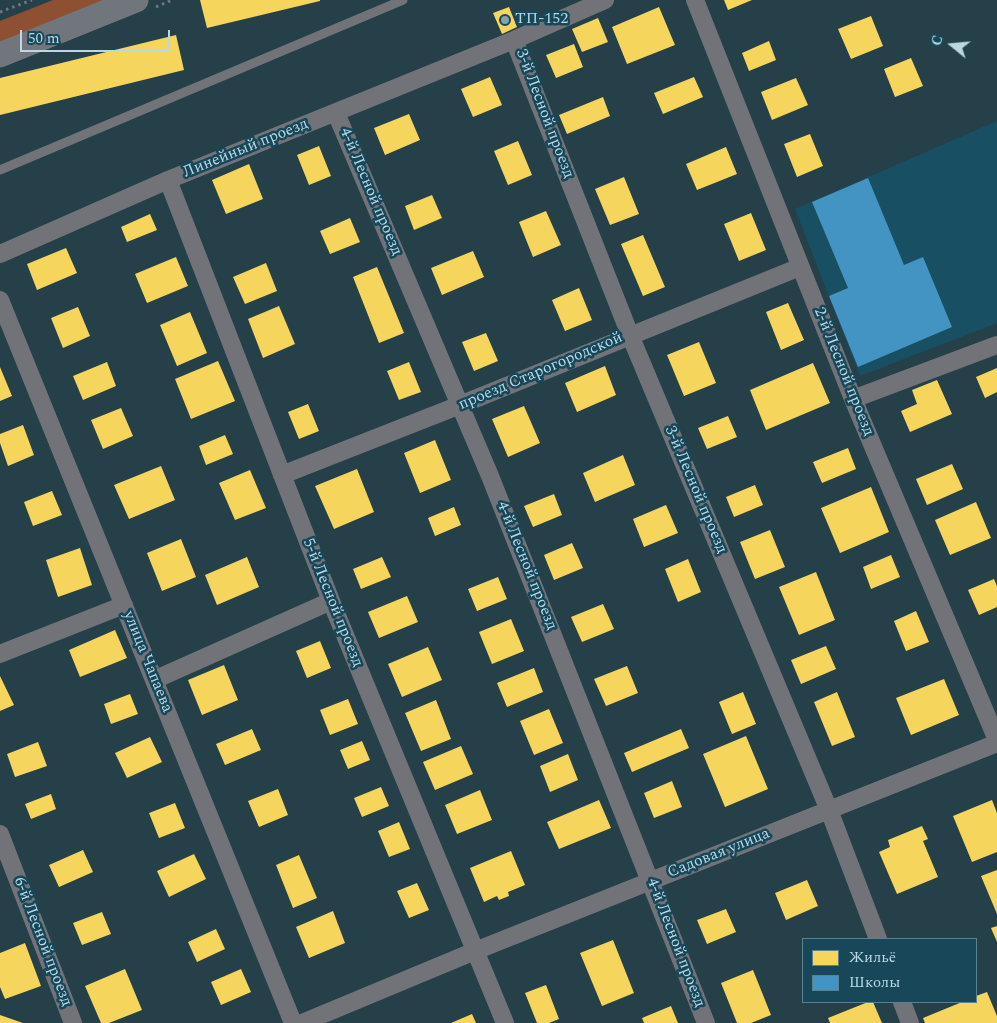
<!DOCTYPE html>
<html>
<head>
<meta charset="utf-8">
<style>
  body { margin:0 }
  #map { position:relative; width:997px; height:1023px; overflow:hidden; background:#26404a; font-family:Spectral,serif }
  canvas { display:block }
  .legend { position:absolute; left:802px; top:938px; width:175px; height:65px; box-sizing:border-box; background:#174759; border:1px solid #588191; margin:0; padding:6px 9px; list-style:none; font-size:15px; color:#b9d7e4 }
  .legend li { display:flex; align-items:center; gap:10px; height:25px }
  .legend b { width:25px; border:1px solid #588191 }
  .north { position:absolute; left:927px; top:20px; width:50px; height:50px; -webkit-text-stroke:4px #174759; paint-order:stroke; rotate:287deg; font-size:14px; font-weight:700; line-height:20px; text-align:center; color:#b9d7e4 }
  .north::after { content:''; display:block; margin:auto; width:18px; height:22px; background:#b9d7e4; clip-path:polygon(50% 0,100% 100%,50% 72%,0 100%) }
  .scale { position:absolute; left:20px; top:30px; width:150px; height:22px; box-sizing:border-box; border:2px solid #b9d7e4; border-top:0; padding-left:6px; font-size:15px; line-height:18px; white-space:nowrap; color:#b9d7e4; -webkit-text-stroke:4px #174759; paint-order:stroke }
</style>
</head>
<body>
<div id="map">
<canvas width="997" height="1023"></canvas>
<ul class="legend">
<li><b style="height:14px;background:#f6d55c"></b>Жильё</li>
<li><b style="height:14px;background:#4393c3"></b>Школы</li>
</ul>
<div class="north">С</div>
<div class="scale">50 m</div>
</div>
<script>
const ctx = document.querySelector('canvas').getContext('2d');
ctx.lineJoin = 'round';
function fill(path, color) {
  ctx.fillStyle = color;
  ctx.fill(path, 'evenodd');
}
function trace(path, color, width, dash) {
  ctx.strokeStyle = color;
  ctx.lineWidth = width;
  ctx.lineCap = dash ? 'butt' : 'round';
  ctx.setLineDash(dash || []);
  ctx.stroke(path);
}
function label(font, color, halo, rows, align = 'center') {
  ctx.font = font + ' Spectral,serif';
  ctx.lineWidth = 5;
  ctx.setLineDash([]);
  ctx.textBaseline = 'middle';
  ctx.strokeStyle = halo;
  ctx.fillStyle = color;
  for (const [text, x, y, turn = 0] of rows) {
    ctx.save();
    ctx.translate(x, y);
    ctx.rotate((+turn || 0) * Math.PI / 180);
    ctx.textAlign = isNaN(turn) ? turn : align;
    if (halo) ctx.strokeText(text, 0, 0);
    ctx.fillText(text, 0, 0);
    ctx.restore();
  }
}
const built = new Path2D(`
  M997,121V323L860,376L795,209Z`);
const green = new Path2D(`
  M53,0H112L0,45V21Z`);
const homes = new Path2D(`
  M200,0H320V1L207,28Z
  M724,0H752L728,10Z
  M509,7L517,27L502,34L493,13Z
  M659,7L675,45L627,64L612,27Z
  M871,16L883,46L851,59L838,29Z
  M598,18L608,42L582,52L572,29Z
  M176,35L184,70L0,115V78Z
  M769,41L776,60L749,71L742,53Z
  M574,44L583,67L556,78L546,55Z
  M911,58L923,86L895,97L884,69Z
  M490,77L502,105L473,117L461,89Z
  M694,77L703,97L663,114L654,93Z
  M796,78L808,105L772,120L761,92Z
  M603,97L610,116L567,134L559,115Z
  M409,114L420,140L385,155L374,128Z
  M810,134L823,166L797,177L784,144Z
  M518,141L532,175L508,185L494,151Z
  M319,146L331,176L309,185L297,155Z
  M726,147L737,174L697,190L686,164Z
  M249,164L263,199L226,214L212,180Z
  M624,177L639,214L610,225L595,189Z
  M432,195L442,218L414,230L405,206Z
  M546,211L561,245L533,257L519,222Z
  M751,213L766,250L739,261L724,224Z
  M150,214L157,230L127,242L121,227Z
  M350,218L360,242L330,254L320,231Z
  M643,235L665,287L643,296L621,244Z
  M66,248L77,273L37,290L27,264Z
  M473,251L484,277L442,295L431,268Z
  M176,257L188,286L147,303L135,274Z
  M266,263L277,291L245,304L233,277Z
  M377,267L404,333L379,343L353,277Z
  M579,288L592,320L565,331L552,300Z
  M788,303L804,340L781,350L766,312Z
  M279,306L295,344L263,358L248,319Z
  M78,307L90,336L63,348L51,318Z
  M190,312L207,353L177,366L160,325Z
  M486,333L498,361L474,371L462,342Z
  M699,342L716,383L684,396L667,355Z
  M218,361L235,401L191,419L175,379Z
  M107,362L116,386L83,400L73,376Z
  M409,362L421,392L399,400L387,371Z
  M813,363L830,403L766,430L750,390Z
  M605,366L616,395L577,412L565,383Z
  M0,367L12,396L0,401Z
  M997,368V392L985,398L976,377Z
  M937,380L952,414L910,432L901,411L917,404L912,390Z
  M308,404L319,431L299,439L288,412Z
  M524,406L540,443L508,457L492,419Z
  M121,408L133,436L103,449L91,420Z
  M728,416L737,437L707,449L698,428Z
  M23,425L34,455L8,466L0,443V434Z
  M225,435L233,454L206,465L199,446Z
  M435,440L451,480L420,493L404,453Z
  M848,448L856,469L822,483L813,462Z
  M623,455L635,485L595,502L583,473Z
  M952,464L963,489L927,505L916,479Z
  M161,466L175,500L129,519L114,485Z
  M357,469L374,512L334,529L315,486Z
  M250,470L266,508L235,520L219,483Z
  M755,485L763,505L734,517L726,497Z
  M871,487L889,532L840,553L821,508Z
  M52,491L62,515L33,526L24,502Z
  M554,494L562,515L533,527L524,506Z
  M976,502L991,538L950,555L935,520Z
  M666,505L678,533L644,547L633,519Z
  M454,507L461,525L435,536L428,518Z
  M770,530L785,567L755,579L740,542Z
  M181,539L196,577L162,591L147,553Z
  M572,543L583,568L554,580L544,555Z
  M80,548L92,585L58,597L46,560Z
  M891,555L900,577L871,589L863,567Z
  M247,557L259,587L217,605L205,575Z
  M382,557L391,577L361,589L353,569Z
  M688,559L701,592L678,602L665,569Z
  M816,572L835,620L799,635L779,587Z
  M498,577L507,599L477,611L468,589Z
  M994,579L997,586V607L979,615L968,590Z
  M407,596L418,622L379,638L368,612Z
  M603,604L614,629L582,642L571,617Z
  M916,611L929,642L906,651L894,621Z
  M511,619L524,651L492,664L479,632Z
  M115,630L127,658L80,677L69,650Z
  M320,641L331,668L307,678L296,651Z
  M826,646L836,669L801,684L791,660Z
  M428,647L442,680L402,697L388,664Z
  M224,665L238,700L202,715L188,680Z
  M627,666L638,693L606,706L594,679Z
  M534,668L543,692L507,707L497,683Z
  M0,676L14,705L0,711Z
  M944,679L959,715L911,735L896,698Z
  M743,692L756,724L732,734L719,702Z
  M837,692L855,737L832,746L814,702Z
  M130,694L138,714L111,724L104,704Z
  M348,699L358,724L330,735L320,710Z
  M436,700L451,739L421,751L405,713Z
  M549,709L563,743L534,755L520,721Z
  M252,729L261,750L225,765L216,744Z
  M681,729L689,748L632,772L624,753Z
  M746,736L768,789L725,807L703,754Z
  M150,737L162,762L127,778L115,753Z
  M362,741L370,760L348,769L340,750Z
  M38,742L47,766L15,777L7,754Z
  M461,746L473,774L435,790L423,762Z
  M568,754L578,780L550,792L540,766Z
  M672,781L682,807L654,818L644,793Z
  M381,787L389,806L362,817L354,798Z
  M278,789L288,815L259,827L248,801Z
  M480,790L492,820L457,834L445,805Z
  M51,794L56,809L31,819L25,804Z
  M599,800L611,828L559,849L547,822Z
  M992,800L997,813V852L972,862L953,816Z
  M175,803L185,828L159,838L149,813Z
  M399,822L410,849L389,857L378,831Z
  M922,826L928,839L923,841L938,877L897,894L879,852L890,847L888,840Z
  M83,850L93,872L59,887L49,865Z
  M511,851L525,885L508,892L509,896L499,900L497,896L484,902L470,868Z
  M194,854L206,879L169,897L157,871Z
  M299,855L317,898L293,908L276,865Z
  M997,870V914L981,876Z
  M807,880L818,906L786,920L775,893Z
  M417,883L429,910L409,918L397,891Z
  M726,909L736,932L707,944L697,920Z
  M333,911L345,943L309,958L296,927Z
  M102,912L111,934L82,945L73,923Z
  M997,926V942L991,928Z
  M216,929L225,949L197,962L188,942Z
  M613,940L634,993L602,1006L580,953Z
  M25,943L41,986L5,999L0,987V953Z
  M125,969L142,1010L109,1023H101L85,986Z
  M241,969L251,992L221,1005L211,982Z
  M753,970L771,1015L751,1023H737L721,983Z
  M546,985L559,1019L549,1023H537L525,993Z
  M987,992L997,1016V1023H925L923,1018L962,1002H976V996Z
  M868,1002H873L882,1023H830L828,1018Z
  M671,1006L678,1023H644L642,1018Z
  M472,1014L476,1023H451Z
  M0,1015L23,1023H0Z`);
const schools = new Path2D(`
  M868,178L904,265L923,257L952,327L858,367L829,296L848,288L812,202Z`);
const path = new Path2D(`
  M156,7L172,0
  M0,12L32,0`);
const lane = new Path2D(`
  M0,170L403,0`);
const street = new Path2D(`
  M695,0L853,399L997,740
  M514,40L630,335L829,810L878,939
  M336,113L490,476L706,1023
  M168,180L331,601L505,1023
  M0,254L168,180L514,40L605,0
  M0,300L293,1023
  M853,399L997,345
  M282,475L460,405L800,267
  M0,654L124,605
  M154,680L331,601
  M0,834L73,1023
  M902,1002L910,1023
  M302,1023L475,951L997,743`);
const secondary = new Path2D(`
  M0,55L136,0`);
const markers = [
  [505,20,5,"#86a2ae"]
];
const poiNames = [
  ["ТП-152",515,20]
];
const streetNames = [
  ["3-й Лесной проезд",544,114,69],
  ["Линейный проезд",246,149,-22],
  ["4-й Лесной проезд",370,192,67],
  ["проезд Старогородской",541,372,-23],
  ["2-й Лесной проезд",843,372,68],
  ["3-й Лесной проезд",695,490,67],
  ["4-й Лесной проезд",526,566,68],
  ["5-й Лесной проезд",332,603,68],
  ["улица Чапаева",147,662,68],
  ["Садовая улица",719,854,-22],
  ["6-й Лесной проезд",42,942,69],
  ["4-й Лесной проезд",675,943,69]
];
fill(built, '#194f62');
fill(green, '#8e5032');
fill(homes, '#f6d55c');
fill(schools, '#4393c3');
trace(path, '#72767c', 3, [2.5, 4]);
trace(lane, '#727379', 9);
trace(street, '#727379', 18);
trace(secondary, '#71757c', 25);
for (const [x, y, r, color] of markers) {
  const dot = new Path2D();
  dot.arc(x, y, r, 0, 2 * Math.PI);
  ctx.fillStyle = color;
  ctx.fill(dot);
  trace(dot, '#174759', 2);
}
label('16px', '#b9d7e4', '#174759', poiNames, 'left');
label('16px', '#b9d7e4', '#174759', streetNames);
</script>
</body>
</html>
